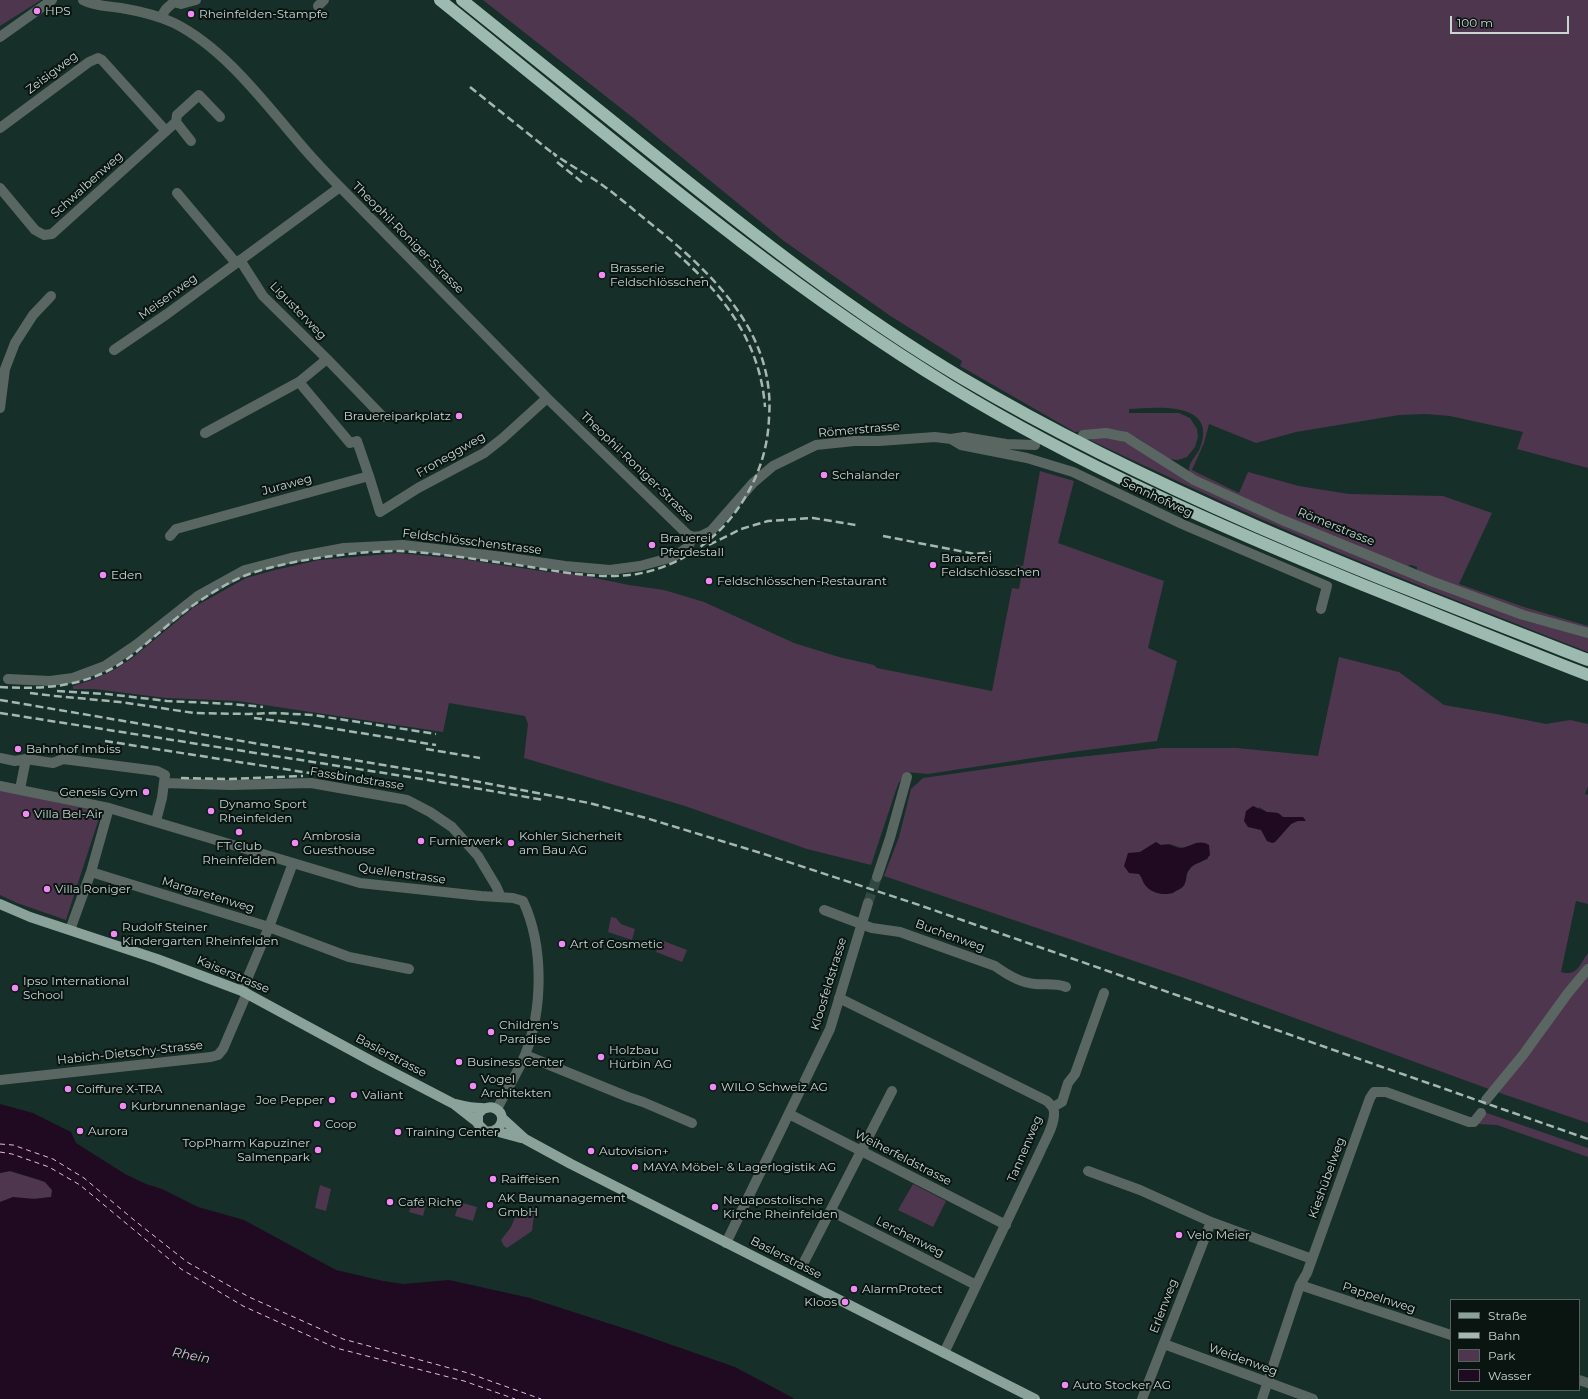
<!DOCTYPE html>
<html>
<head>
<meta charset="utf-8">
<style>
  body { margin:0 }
  #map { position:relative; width:1588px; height:1399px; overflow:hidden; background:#162f28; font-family:Montserrat,sans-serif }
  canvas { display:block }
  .legend { position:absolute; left:1450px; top:1299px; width:130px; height:92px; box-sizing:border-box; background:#0a1512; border:1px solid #56625e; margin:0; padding:5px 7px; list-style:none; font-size:12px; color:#c7d6d1 }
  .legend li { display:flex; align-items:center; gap:8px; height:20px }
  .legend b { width:20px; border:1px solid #56625e }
  .scale { position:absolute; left:1450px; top:16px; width:119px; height:18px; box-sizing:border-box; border:2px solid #c7d6d1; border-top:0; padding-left:5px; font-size:12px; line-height:14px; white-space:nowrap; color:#c7d6d1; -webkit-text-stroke:3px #0a1512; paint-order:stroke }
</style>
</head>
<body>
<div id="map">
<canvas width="1588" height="1399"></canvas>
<ul class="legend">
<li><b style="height:5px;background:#8aa29a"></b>Straße</li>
<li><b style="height:5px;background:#a6b7b1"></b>Bahn</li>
<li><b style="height:11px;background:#4e364f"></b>Park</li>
<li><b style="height:11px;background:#200a21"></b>Wasser</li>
</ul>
<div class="scale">100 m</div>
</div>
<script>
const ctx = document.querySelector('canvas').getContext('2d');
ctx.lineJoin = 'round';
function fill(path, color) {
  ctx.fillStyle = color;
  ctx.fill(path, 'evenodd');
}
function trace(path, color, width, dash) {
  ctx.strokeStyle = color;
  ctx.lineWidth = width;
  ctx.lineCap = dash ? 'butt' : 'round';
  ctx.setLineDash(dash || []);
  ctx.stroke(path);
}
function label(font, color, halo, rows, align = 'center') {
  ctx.font = font + ' Montserrat,sans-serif';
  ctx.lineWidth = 4;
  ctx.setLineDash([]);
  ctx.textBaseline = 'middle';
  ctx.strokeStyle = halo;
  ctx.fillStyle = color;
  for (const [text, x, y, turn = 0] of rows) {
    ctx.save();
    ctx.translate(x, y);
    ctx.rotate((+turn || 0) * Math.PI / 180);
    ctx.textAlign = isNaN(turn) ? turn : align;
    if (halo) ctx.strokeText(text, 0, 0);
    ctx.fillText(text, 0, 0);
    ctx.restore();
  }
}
const green = new Path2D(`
  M0,0H41L0,26Z
  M483,0H1588V468L1517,449L1523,432L1450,416L1426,414L1399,415L1296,432L1256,443L1209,424L1204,443L1192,470L1239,493L1248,472L1299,486L1349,494L1443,496L1492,513L1459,584L1524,607L1588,626V629C1530,613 1472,595 1417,570V567L1411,565L1407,566L1283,516L1190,473C1186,464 1197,456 1200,448C1218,401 1157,407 1129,409V413H1179L1190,418L1197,429L1198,437L1195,447L1187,457L1178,460L1169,459L1136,437L1119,430L1104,429L1075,432L960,366L962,361L889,315L784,241L636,120Z
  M1099,437C1129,438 1149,455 1172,472L1430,584L1522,620L1588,637V652C1484,611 1379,571 1277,526C1214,499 1152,469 1090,440Z
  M1040,471L1074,481L1058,543L1164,581L1148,648L1177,661L1157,741L1079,751L928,774L906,772L898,784L871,865L807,849L685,806L524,758L528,724L525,716L449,703L443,732L238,701L166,698L94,689H73V686L92,680L112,671L131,659L194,607L246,578L275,570L319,560L398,553L461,559L548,572L571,573L629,585L664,590L704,602L794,643L839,657L874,665L877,668L992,691L1012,588L1019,589L1022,573L1015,572L1016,565L1023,566Z
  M1339,657L1399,672L1444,705L1496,714L1546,724L1570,720L1588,724V786L1585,794L1588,795V904L1576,901L1561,972C1577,977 1580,964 1588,953V1123L1497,1092L1199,983L884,876L899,837L911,789L923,778L1042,761L1162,748H1237L1318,756ZM1259,807L1267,812L1278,813L1283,817H1303L1301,820L1291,824L1275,842L1267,841L1262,830L1258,829ZM1197,843H1206L1208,859C1189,864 1188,871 1182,887L1171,894L1139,874L1135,853L1140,852L1153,844L1161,845L1170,844L1182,848Z
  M0,790L101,812L66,920L17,903L0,895Z
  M611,917L616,918L621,924L635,929L632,940L608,932Z
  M661,940L687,950L682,962L656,952Z
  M1484,1112L1588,1148V1157L1497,1125L1478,1124Z
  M10,1171L45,1182L52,1190V1197L0,1202V1173Z
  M913,1184L946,1201L933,1227L898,1210Z
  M320,1185L331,1189L326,1211L315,1208Z
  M414,1196L427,1200L423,1216L409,1212Z
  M459,1202L477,1207L473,1221L455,1216Z
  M535,1207L532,1231L507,1248L504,1246L501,1240L511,1227L518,1210Z`);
const water = new Path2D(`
  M1253,806L1267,812L1278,813L1283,817H1303L1306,821H1297L1291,824L1275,842L1272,843L1267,841L1261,830L1248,827L1244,821L1246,811Z
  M1156,842L1161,845C1172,843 1172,847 1180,848C1191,848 1197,838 1209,845L1210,855C1205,863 1193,862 1188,871C1186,874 1187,879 1185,883C1184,887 1180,889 1176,891C1167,897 1152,894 1145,885C1142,881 1142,877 1139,874L1129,873L1124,866L1128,853L1140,852Z
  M0,1104L33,1113L71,1132L76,1143L125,1174L146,1184L162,1189L198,1207L244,1220L336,1270L383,1281L403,1284L449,1280L530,1298L629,1330L735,1367L795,1399H0V1202L13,1197L35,1199L51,1197L52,1190L45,1182L37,1179L10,1171L0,1173Z`);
const ferry = new Path2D(`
  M0,1144L13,1145L53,1159L84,1178L134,1220L187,1262L249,1297L343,1339L468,1373L541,1399
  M0,1152L12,1154L49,1167L80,1185L181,1269L243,1306L336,1348L464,1381L515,1399`);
const minorTunnel = new Path2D(`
  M868,903L877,877`);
const minor = new Path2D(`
  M83,0C94,6 109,6 121,8C139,11 157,15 174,23C228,50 269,109 308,153C319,165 329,176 340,187L547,398L688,535L693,537
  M174,2L181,4L196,0
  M318,6L324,0
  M161,17L166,9L176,0
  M0,37L52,0
  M0,128L89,62L98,58L102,60L166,131
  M191,141L176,122L177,115L199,95L220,117
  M0,188L35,230L44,235L52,234L176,122
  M177,193L236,263
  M240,260L263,296L327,359L383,417
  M114,350L167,314L340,187
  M299,382L350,443L357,441L369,476
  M0,408L5,369L15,343L33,315L51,296
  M205,433L299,382L327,359
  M1083,435L1106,433L1126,437L1194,480L1280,519L1431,581L1523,615L1588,633
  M951,439L961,445L1027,458L1073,472L1182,524L1327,586L1321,609
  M170,536L176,529L369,476L380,512L418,488L484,453L503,438L547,398
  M693,537L701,536L711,531L753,483L773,466L816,445L854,441H879L935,437L951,439L964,437L1006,444L1035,445
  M8,679L50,681L73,678L105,666L136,645L198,596L245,570L291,558L344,548L403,545L503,557L565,566L610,570L640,566L673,557L687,548L693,537
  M0,758L15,761L26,759L53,763L63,759L157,771L165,775L162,798L156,821
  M164,783L231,785L311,783L407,800L430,812L452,827L478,856L496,886L501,897
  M0,786L109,808L360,883L481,896L513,898L523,901C544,946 543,1009 525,1055C517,1074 506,1091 497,1109
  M20,789L26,759
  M91,872L269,927L349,957L409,969
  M877,877L890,838L907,777
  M824,910L872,928L900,932L995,966C1006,974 1021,983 1035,984C1046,985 1056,983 1066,987
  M70,930L91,872L109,808
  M242,991L269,927L293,863
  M839,998L1047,1101C1050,1104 1054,1107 1054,1112C1055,1125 1045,1140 1040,1152L944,1353
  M525,1055L628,1097L643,1102L692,1123
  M0,1080L211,1057L218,1055L223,1049L247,993
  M1486,1100L1523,1055L1568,993L1588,969
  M1053,1107L1062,1102L1068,1083L1075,1074L1104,993
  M789,1114L1006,1225
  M1088,1171L1140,1190L1211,1222L1312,1259
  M831,1211L976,1285
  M726,1243L830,1029L868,903
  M803,1264L892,1091
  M1300,1285L1451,1335
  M1164,1344L1313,1399
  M1579,1380L1588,1383
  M1142,1399L1211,1222
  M1262,1399L1300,1285L1307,1273L1370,1098L1374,1092H1386L1469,1122H1474L1481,1113`);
const major = new Path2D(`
  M0,904L30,917L157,959L242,991L375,1063L454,1104L477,1122
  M456,1104C464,1106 473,1108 482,1108C486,1109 489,1106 494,1108C509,1114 501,1135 485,1131L478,1124V1114L483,1109
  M502,1118L525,1139L571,1164L1035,1399
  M495,1131L521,1138`);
const highway = new Path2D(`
  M440,0C606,133 768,275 950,386C1081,466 1221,527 1363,585C1438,615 1513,646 1588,675
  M462,0C525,51 589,102 652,153C751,233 853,313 962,378C1160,495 1375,577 1588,660`);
const rail = new Path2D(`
  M470,87L556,156
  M557,162L583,183
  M675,252C723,294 760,341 765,407
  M883,536L975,554L991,552
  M709,545L741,529L768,521L813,518L856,525
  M0,687C47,690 93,686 131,656C153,639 172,620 195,604C210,594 227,583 244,576C267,567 293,562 318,558C344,554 372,551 399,551C439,553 479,560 518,565C557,571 598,580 637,574C683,566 723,536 746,496C760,472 768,446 769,418C776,330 708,269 645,219C629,206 613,192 595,180C581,171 566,163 553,153
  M57,691L107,694L167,701L232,704L263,707
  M30,693L55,696L120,702L194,713L249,714L274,713L313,715L436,734
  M0,700L454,777L589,803L646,818L764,854L922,906L1588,1139
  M0,713L422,779L544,800
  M254,718L304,724L436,745
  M105,741L335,777L378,782
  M426,749L480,758
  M181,778L230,779L303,776`);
const markers = [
  [37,11,4,"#f18af4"],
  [191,14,4,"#f18af4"],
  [602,275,4,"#f18af4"],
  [459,416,4,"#f18af4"],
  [824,475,4,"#f18af4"],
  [652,545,4,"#f18af4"],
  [933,565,4,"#f18af4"],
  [103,575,4,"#f18af4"],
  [709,581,4,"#f18af4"],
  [18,749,4,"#f18af4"],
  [146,792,4,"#f18af4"],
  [211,811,4,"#f18af4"],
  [26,814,4,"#f18af4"],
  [239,832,4,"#f18af4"],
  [421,841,4,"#f18af4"],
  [295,843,4,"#f18af4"],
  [511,843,4,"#f18af4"],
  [47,889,4,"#f18af4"],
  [114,934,4,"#f18af4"],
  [562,944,4,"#f18af4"],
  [15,988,4,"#f18af4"],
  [491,1032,4,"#f18af4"],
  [601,1057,4,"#f18af4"],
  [459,1062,4,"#f18af4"],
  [473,1086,4,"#f18af4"],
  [713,1087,4,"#f18af4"],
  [68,1089,4,"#f18af4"],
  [354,1095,4,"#f18af4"],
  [332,1100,4,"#f18af4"],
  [123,1106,4,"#f18af4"],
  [317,1124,4,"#f18af4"],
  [80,1131,4,"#f18af4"],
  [398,1132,4,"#f18af4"],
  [318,1150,4,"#f18af4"],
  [591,1151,4,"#f18af4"],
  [635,1167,4,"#f18af4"],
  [493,1179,4,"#f18af4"],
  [390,1202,4,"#f18af4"],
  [490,1205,4,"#f18af4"],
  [715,1207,4,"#f18af4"],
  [1179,1235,4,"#f18af4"],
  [854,1289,4,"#f18af4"],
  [845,1302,4,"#f18af4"],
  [1065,1385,4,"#f18af4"]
];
const poiNames = [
  ["HPS",45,11],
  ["Rheinfelden-Stampfe",199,14],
  ["Brasserie",610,268],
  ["Feldschlösschen",610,282],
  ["Brauereiparkplatz",451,416,"right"],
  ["Schalander",832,475],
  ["Brauerei",660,538],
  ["Pferdestall",660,552],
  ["Brauerei",941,558],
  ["Feldschlösschen",941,572],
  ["Eden",111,575],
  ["Feldschlösschen-Restaurant",717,581],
  ["Bahnhof Imbiss",26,749],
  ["Genesis Gym",138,792,"right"],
  ["Dynamo Sport",219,804],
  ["Rheinfelden",219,818],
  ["Villa Bel-Air",34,814],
  ["Ambrosia",303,836],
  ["Guesthouse",303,850],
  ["Kohler Sicherheit",519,836],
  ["am Bau AG",519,850],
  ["Furnierwerk",429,841],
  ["FT Club",239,846,"center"],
  ["Rheinfelden",239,860,"center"],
  ["Villa Roniger",55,889],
  ["Rudolf Steiner",122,927],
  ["Kindergarten Rheinfelden",122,941],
  ["Art of Cosmetic",570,944],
  ["Ipso International",23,981],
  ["School",23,995],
  ["Children's",499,1025],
  ["Paradise",499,1039],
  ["Holzbau",609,1050],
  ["Hürbin AG",609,1064],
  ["Business Center",467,1062],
  ["Vogel",481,1079],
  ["Architekten",481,1093],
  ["WILO Schweiz AG",721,1087],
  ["Coiffure X-TRA",76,1089],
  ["Valiant",362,1095],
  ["Joe Pepper",324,1100,"right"],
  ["Kurbrunnenanlage",131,1106],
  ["Coop",325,1124],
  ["Aurora",88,1131],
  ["Training Center",406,1132],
  ["TopPharm Kapuziner",310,1143,"right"],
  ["Salmenpark",310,1157,"right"],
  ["Autovision+",599,1151],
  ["MAYA Möbel- & Lagerlogistik AG",643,1167],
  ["Raiffeisen",501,1179],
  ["AK Baumanagement",498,1198],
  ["GmbH",498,1212],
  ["Neuapostolische",723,1200],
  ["Kirche Rheinfelden",723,1214],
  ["Café Riche",398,1202],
  ["Velo Meier",1187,1235],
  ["AlarmProtect",862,1289],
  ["Kloos",837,1302,"right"],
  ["Auto Stocker AG",1073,1385]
];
const streetNames = [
  ["Zeisigweg",52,73,-37],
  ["Schwalbenweg",87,185,-42],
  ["Theophil-Roniger-Strasse",408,238,45],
  ["Meisenweg",168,297,-36],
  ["Ligusterweg",298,311,46],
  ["Römerstrasse",859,430,-5],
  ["Froneggweg",451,455,-30],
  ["Theophil-Roniger-Strasse",637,467,44],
  ["Juraweg",287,485,-15],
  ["Sennhofweg",1157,498,25],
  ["Römerstrasse",1336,527,22],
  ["Feldschlösschenstrasse",472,542,7],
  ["Fassbindstrasse",357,779,9],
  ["Quellenstrasse",402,874,8],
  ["Margaretenweg",208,895,17],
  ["Buchenweg",950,936,20],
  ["Kaiserstrasse",233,975,23],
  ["Kloosfeldstrasse",829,984,-73],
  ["Habich-Dietschy-Strasse",130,1053,-6],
  ["Baslerstrasse",391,1056,28],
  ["Tannenweg",1025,1149,-67],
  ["Weiherfeldstrasse",903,1158,27],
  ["Kieshübelweg",1327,1178,-70],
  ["Lerchenweg",910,1237,27],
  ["Baslerstrasse",786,1258,27],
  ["Pappelnweg",1379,1298,18],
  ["Erlenweg",1164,1306,-69],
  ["Weidenweg",1243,1360,20]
];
const waterNames = [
  ["Rhein",191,1356,11]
];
fill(green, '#4e364f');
fill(water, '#200a21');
trace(ferry, '#e8b9e9', 1, [5, 4]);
trace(minorTunnel, '#314841', 10, [10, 5]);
trace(minor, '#5a6662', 10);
trace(major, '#8aa29a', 10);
trace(highway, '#9cbab0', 12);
trace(rail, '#a6b7b1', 2.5, [8, 4]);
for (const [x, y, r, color] of markers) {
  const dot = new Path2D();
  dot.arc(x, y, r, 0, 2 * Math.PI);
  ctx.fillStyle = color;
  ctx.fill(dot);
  trace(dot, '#0a1512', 1.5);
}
label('12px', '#c7d6d1', '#0a1512', poiNames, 'left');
label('12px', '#c7d6d1', '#0a1512', streetNames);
label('italic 13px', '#e8b9e9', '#0a1512', waterNames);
</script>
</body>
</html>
